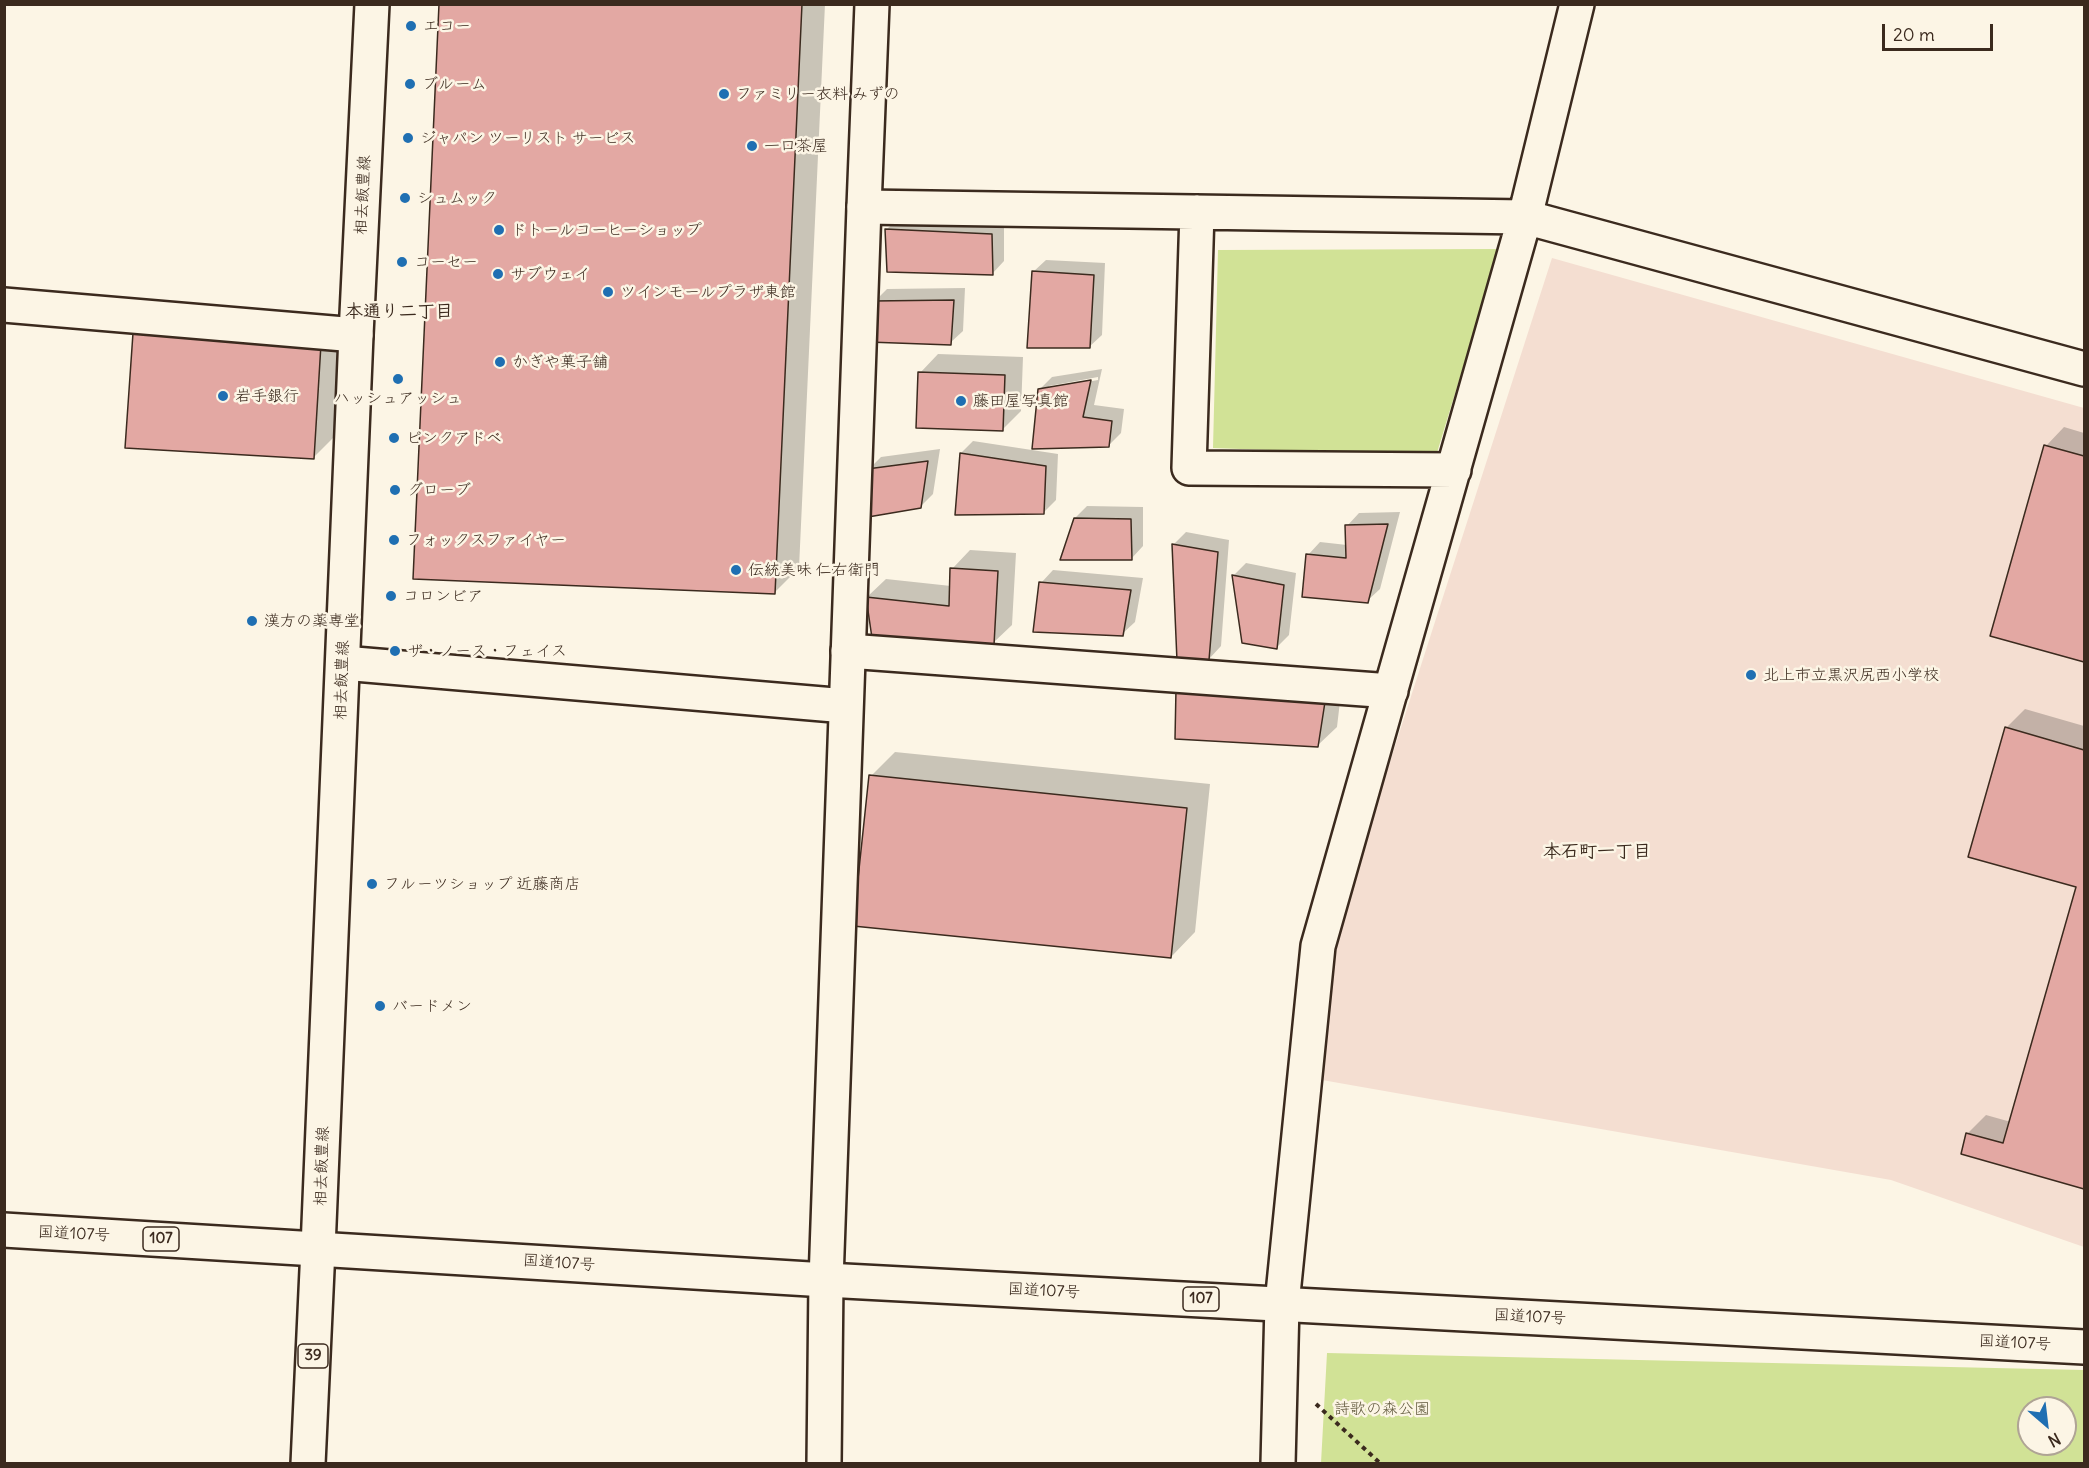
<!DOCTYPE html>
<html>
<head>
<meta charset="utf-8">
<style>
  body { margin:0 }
  #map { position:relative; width:2089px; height:1468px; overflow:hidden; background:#fcf5e5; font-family:Delius,sans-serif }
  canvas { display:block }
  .frame { position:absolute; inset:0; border:6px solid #3b2a1e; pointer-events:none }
  .north { position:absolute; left:2017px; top:1396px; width:60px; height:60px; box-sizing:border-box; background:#fcf5e5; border:2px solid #afa495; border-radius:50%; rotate:152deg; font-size:16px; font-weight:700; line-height:24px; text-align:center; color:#3b2a1e }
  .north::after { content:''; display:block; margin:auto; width:21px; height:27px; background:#1f6fb2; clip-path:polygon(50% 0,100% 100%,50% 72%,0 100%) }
  .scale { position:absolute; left:1882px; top:24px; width:111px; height:27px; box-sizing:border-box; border:3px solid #3b2a1e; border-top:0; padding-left:8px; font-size:18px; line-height:21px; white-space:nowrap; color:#3b2a1e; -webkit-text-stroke:4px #fcf5e5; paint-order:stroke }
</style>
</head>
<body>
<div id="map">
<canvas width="2089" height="1468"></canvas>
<div class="frame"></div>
<div class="north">N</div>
<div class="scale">20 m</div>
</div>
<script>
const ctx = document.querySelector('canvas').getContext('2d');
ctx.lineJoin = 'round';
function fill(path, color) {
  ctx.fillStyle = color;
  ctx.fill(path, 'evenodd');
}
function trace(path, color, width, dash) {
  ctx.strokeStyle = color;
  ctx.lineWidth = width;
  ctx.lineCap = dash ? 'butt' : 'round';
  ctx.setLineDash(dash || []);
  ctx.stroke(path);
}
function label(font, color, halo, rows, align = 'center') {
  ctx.font = font + ' Delius,"Klee One",sans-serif';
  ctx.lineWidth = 5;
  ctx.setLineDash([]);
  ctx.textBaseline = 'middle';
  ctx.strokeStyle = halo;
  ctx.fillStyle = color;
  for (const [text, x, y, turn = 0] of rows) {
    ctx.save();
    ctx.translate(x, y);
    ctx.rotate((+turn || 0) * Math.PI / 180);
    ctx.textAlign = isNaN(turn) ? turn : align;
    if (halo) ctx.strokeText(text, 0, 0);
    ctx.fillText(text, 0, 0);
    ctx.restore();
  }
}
const built = new Path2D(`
  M1552,258L2084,408V1247L1891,1180L1322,1080L1332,942Z`);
const green = new Path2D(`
  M1499,249L1436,456L1213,448L1218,250Z
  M1327,1353L2084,1370V1463H1321ZM2029,1408H2065V1444H2029Z`);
const shadow = new Path2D(`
  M441,4H825L799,568L774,593Z
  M899,217L1004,222V261L992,274L886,230Z
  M1046,260L1105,263L1102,335L1089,347L1033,272Z
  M965,288L963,331L950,343L874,302L887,289Z
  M158,309L345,320L338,433L313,458L134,333Z
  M938,354L1023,357L1021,411L1003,429L920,373Z
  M1102,369L1094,405L1124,409L1121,433L1109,445L1039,390L1052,377ZM1098,377V380L1049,389V386Z
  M2064,427L2084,433V661L1992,635L2046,446Z
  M973,441L1058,454L1056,500L1044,512L961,453Z
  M940,449L933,494L920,507L869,469L881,457Z
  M1087,506L1143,507V546L1131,559L1075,518Z
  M1400,512L1380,589L1367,601L1308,555L1320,542L1347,545V526L1359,513Z
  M1186,532L1229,540L1221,646L1209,659H1178L1174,544Z
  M970,550L1016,553L1012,625L993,643L867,597L886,579L951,586L952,569Z
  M1246,563L1296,573L1289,635L1277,647L1243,642L1234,575Z
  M1053,570L1143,578L1135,622L1122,634L1041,583Z
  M1196,671L1342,684L1337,727L1318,745Z
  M2025,709L2084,726V1187L1962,1153L1968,1133L1986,1115L2011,1122L2078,886L2006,728Z
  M895,752L1210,784L1195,932L1171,957L871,776Z`);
const building = new Path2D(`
  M439,4H802L775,594L413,579Z
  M885,229L992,234L993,275L887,272Z
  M1032,271L1094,275L1090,348H1027Z
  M954,300L951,345L868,342L873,301Z
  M133,333L321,344L314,459L125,448Z
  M918,372L1005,375L1003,431L916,428Z
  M1091,380L1083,417L1112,421L1109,447L1032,449L1038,389Z
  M2044,445L2084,456V662L1990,636Z
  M960,453L1046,466L1044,514L955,515Z
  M928,461L921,508L868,517L867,469Z
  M1074,518L1131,519L1132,560H1060Z
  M1388,524L1368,603L1302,597L1306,554L1346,558L1345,525Z
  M1172,544L1218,552L1209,660L1177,661Z
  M950,568L998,571L994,645L872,638L866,597L949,606Z
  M1232,575L1284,585L1277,649L1242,643Z
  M1039,582L1131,590L1123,636L1033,632Z
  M1176,689L1325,702L1318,747L1175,739Z
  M2005,727L2084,750V1189L1961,1154L1966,1133L2003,1143L2076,887L1968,857Z
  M869,775L1187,808L1171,958L853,926Z`);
const path = new Path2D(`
  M1316,1404L1381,1464`);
const minor = new Path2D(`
  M864,207L1525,217L2084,369
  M1197,212L1189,468L1454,470
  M4,305L356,335
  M848,651L1391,691
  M1278,1464L1282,1304L1318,946L1525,217L1577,4`);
const tertiary = new Path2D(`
  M343,663L846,706
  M824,1464L826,1280L864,207L872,4`);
const secondary = new Path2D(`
  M318,1248L356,335L372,4`);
const primary = new Path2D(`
  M308,1464L318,1248`);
const trunk = new Path2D(`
  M4,1230L826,1280L2084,1347`);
const markers = [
  [411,26,6,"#1f6fb2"],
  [410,84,6,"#1f6fb2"],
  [724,94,6,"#1f6fb2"],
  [408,138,6,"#1f6fb2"],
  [752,146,6,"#1f6fb2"],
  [405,198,6,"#1f6fb2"],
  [499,230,6,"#1f6fb2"],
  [402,262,6,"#1f6fb2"],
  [498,274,6,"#1f6fb2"],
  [608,292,6,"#1f6fb2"],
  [500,362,6,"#1f6fb2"],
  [398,379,6,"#1f6fb2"],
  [223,396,6,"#1f6fb2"],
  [961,401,6,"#1f6fb2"],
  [394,438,6,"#1f6fb2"],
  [395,490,6,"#1f6fb2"],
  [394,540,6,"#1f6fb2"],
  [736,570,6,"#1f6fb2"],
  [391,596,6,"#1f6fb2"],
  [252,621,6,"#1f6fb2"],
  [395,651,6,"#1f6fb2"],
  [1751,675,6,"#1f6fb2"],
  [372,884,6,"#1f6fb2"],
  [380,1006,6,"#1f6fb2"]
];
const shields = [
  [161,1239,36],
  [1201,1299,36],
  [313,1356,30]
];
const shieldNames = [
  ["107",161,1239],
  ["107",1201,1299],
  ["39",313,1356]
];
const poiNames = [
  ["エコー",423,26],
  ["ブルーム",422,84],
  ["ファミリー衣料 みずの",736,94],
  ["ジャパン ツーリスト サービス",420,138],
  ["一口茶屋",764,146],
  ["シュムック",417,198],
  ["ドトールコーヒーショップ",511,230],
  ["コーセー",414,262],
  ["サブウェイ",510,274],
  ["ツインモールプラザ東館",620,292],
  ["かぎや菓子舗",512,362],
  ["岩手銀行",235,396],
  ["ハッシュアッシュ",398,398,"center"],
  ["藤田屋写真館",973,401],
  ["ピンクアドベ",406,438],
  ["グローブ",407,490],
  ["フォックスファイヤー",406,540],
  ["伝統美味 仁右衛門",748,570],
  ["コロンビア",403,596],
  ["漢方の薬専堂",264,621],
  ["ザ・ノース・フェイス",407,651],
  ["北上市立黒沢尻西小学校",1763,675],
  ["フルーツショップ 近藤商店",384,884],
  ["バードメン",392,1006]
];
const streetNames = [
  ["相去飯豊線",363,195,-87],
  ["相去飯豊線",342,680,-88],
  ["相去飯豊線",322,1166,-88],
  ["国道107号",74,1234,3],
  ["国道107号",559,1263,4],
  ["国道107号",1044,1291,3],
  ["国道107号",1530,1317,3],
  ["国道107号",2015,1343,3]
];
const parkNames = [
  ["詩歌の森公園",1382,1409]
];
const neighbourhoodNames = [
  ["本通り二丁目",399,312],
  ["本石町一丁目",1597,852]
];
fill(built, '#f4ded1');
fill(green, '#d1e296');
fill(shadow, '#0003');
fill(building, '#e3a8a3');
trace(building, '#3b2a1e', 1.5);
trace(minor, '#3b2a1e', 38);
trace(tertiary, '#3b2a1e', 38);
trace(secondary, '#3b2a1e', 38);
trace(primary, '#3b2a1e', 38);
trace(trunk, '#3b2a1e', 38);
trace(path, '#3b2a1e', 4, [4.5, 4.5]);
trace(minor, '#fcf5e5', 33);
trace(tertiary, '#fcf5e5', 33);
trace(secondary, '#fcf5e5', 33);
trace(primary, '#fcf5e5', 33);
trace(trunk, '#fcf5e5', 33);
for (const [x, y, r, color] of markers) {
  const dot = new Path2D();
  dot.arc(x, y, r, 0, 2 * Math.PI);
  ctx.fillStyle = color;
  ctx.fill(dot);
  trace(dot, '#fcf5e5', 2);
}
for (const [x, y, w] of shields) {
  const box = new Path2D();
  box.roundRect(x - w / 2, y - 12, w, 24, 4.5);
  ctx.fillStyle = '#fcf5e5';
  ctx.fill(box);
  trace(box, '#3b2a1e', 1.5);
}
label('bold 15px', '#3b2a1e', null, shieldNames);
label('16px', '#3b2a1e', '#fcf5e5', poiNames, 'left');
label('16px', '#3b2a1e', '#fcf5e5', streetNames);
label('16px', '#60583c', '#fcf5e5', parkNames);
label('bold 18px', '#3b2a1e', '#fcf5e5', neighbourhoodNames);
</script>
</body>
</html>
